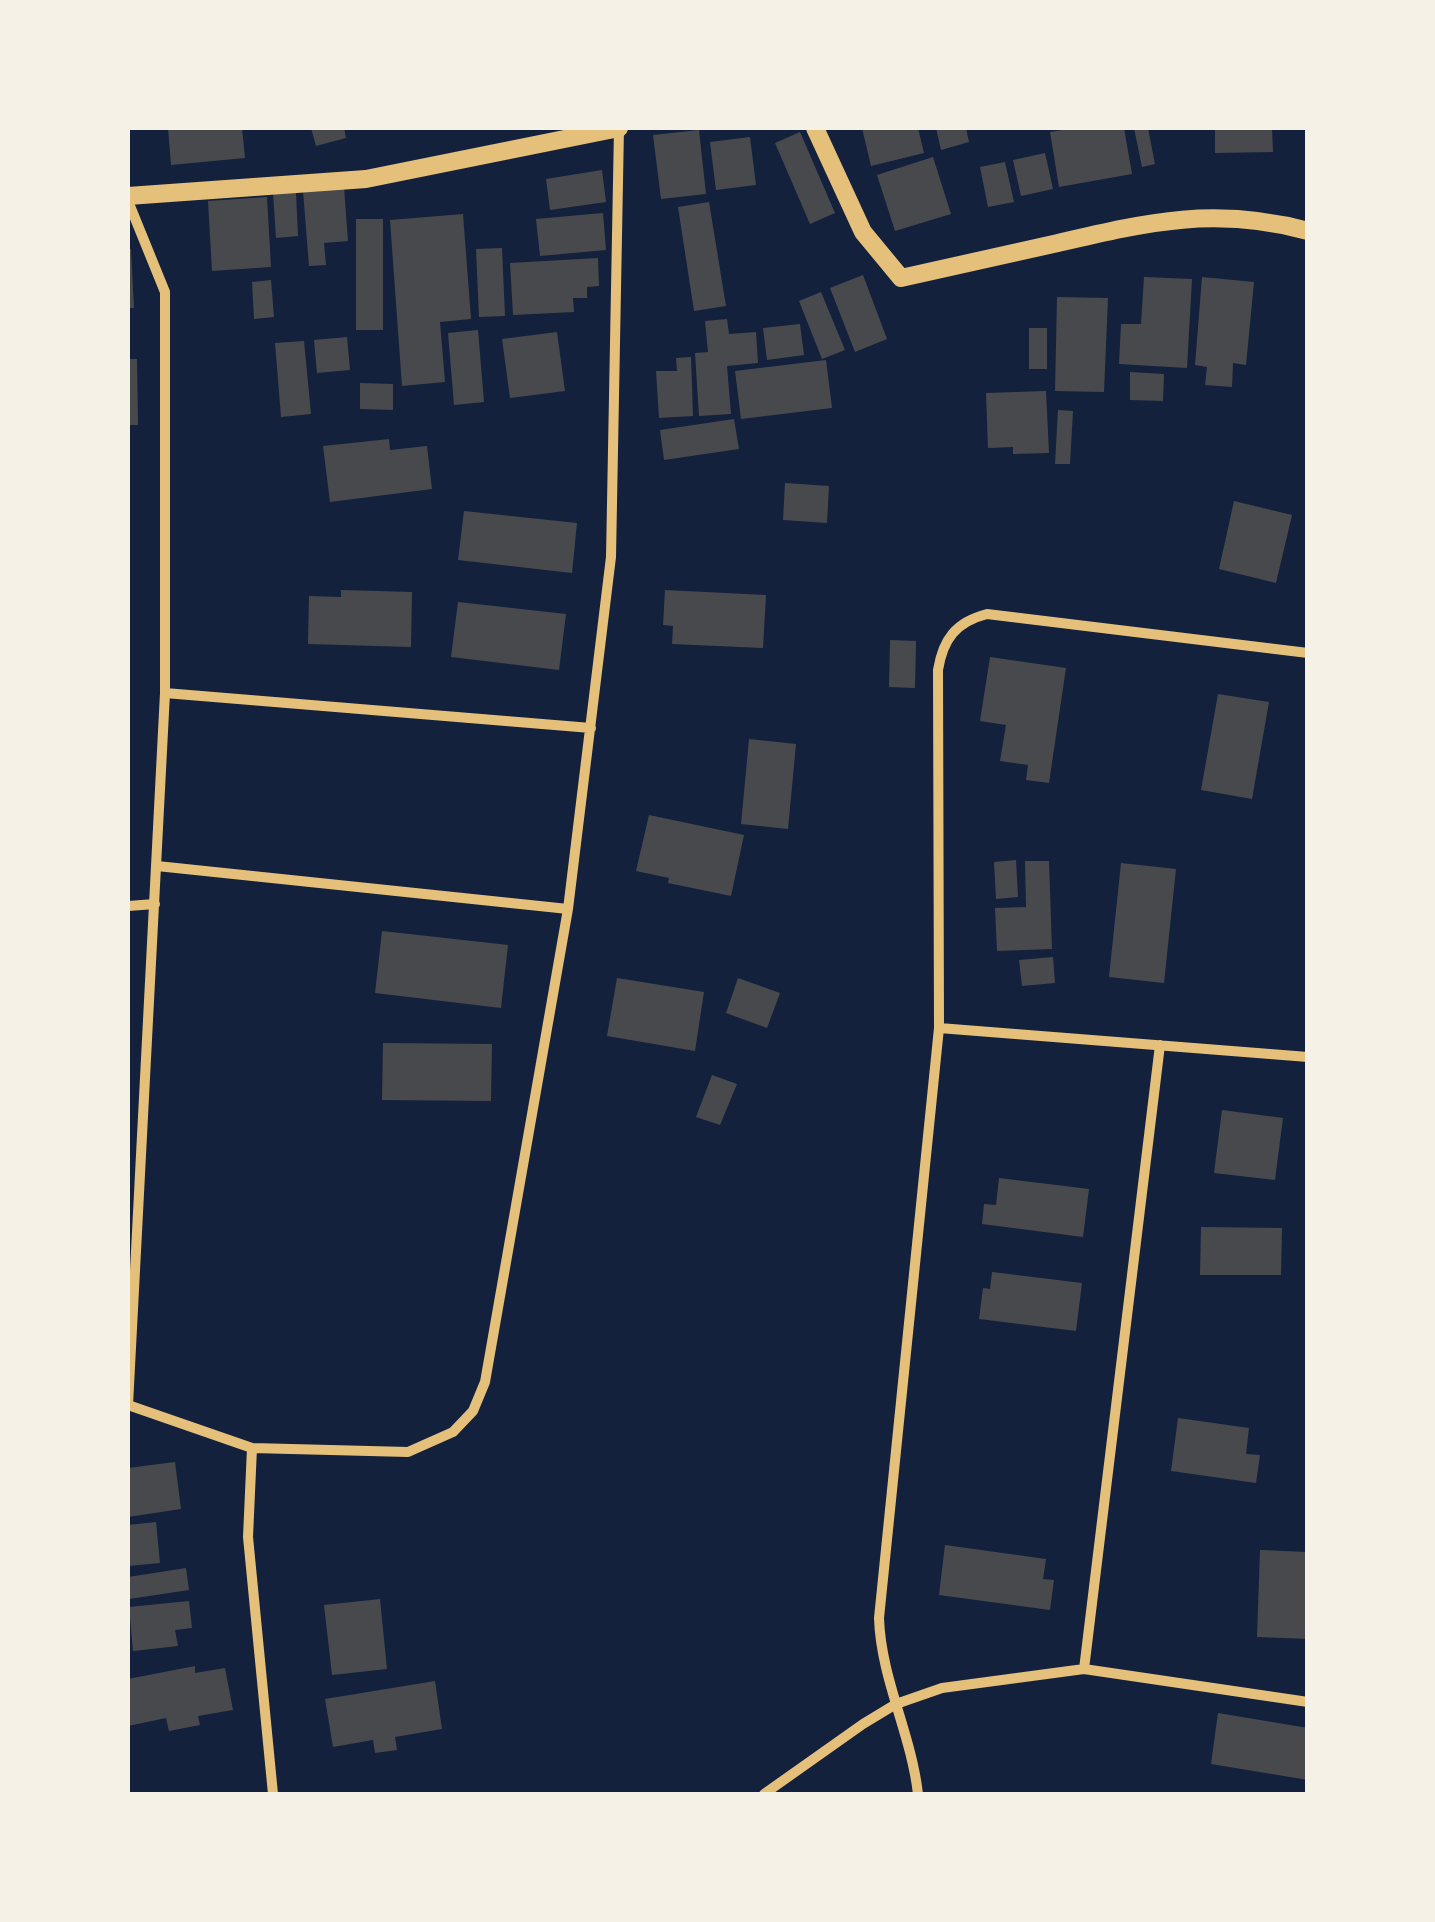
<!DOCTYPE html>
<html>
<head>
<meta charset="utf-8">
<style>
  body { margin:0 }
  #map { position:relative; width:1435px; height:1922px; overflow:hidden; background:#14213d; font-family:Arial,sans-serif }
  canvas { display:block }
  .frame { position:absolute; inset:0; border:130px solid #f6f1e7; pointer-events:none }
</style>
</head>
<body>
<div id="map">
<canvas width="1435" height="1922"></canvas>
<div class="frame"></div>
</div>
<script>
const ctx = document.querySelector('canvas').getContext('2d');
ctx.lineJoin = 'round';
function fill(path, color) {
  ctx.fillStyle = color;
  ctx.fill(path, 'evenodd');
}
function trace(path, color, width, dash) {
  ctx.strokeStyle = color;
  ctx.lineWidth = width;
  ctx.lineCap = dash ? 'butt' : 'round';
  ctx.setLineDash(dash || []);
  ctx.stroke(path);
}
const building = new Path2D(`
  M168,128H242L245,158L171,165Z
  M311,128H344L346,138L316,146Z
  M862,128H918L924,153L871,166Z
  M936,128H966L969,142L941,150Z
  M1075,128H1124L1132,174L1059,187L1050,132Z
  M1134,128H1148L1155,164L1142,167Z
  M1215,128H1272L1273,152L1215,153Z
  M699,130L706,194L661,199L653,135Z
  M800,132L835,213L810,224L775,143Z
  M750,137L756,185L716,190L710,142Z
  M1045,153L1053,189L1021,196L1013,160Z
  M933,157L951,214L895,231L877,175Z
  M1005,162L1014,202L988,207L980,167Z
  M602,170L606,202L550,210L546,179Z
  M344,187L348,241L324,243L326,265L309,266L303,191Z
  M273,193H296L298,236L276,238Z
  M267,197L271,267L212,271L208,201Z
  M709,202L726,306L694,311L678,207Z
  M603,213L606,250L540,256L536,219Z
  M463,214L471,319L440,322L445,382L402,386L390,220Z
  M356,219H383V330H356Z
  M502,248L505,316L479,317L476,249Z
  M128,249H131L134,308H128Z
  M598,258L599,286L587,287V298H573L574,312L513,315L510,263Z
  M863,275L887,339L855,352L830,288Z
  M1144,277L1192,279L1187,368L1119,364L1121,324H1141Z
  M1202,277L1254,282L1246,365L1233,363L1232,387L1205,385L1207,367L1195,365Z
  M271,280L274,317L254,319L252,282Z
  M821,292L845,350L822,359L799,301Z
  M1057,297L1108,298L1104,392L1055,391Z
  M727,319L729,334L756,332L758,363L727,366L731,414L699,416L695,353L708,352L705,321Z
  M800,324L804,355L767,360L763,328Z
  M1029,328H1047V369H1029Z
  M478,330L484,402L454,405L448,333Z
  M557,332L565,391L510,398L502,339Z
  M347,337L350,370L317,373L314,340Z
  M304,341L311,414L281,417L275,343Z
  M691,357L693,416L659,418L656,371H677L676,358Z
  M128,359H137L138,425H128Z
  M826,360L832,408L741,419L735,371Z
  M1130,372L1164,374L1163,401L1130,400Z
  M360,383L393,384V410L360,409Z
  M1046,391L1049,453L1013,454V447L988,448L986,393Z
  M1058,410L1073,411L1070,464H1055Z
  M734,419L739,449L664,460L660,430Z
  M389,439L390,450L427,446L432,489L330,502L323,446Z
  M785,483L829,486L827,523L783,520Z
  M1234,501L1292,515L1276,583L1219,569Z
  M464,511L577,523L572,573L458,560Z
  M341,590L412,592L411,647L308,644L309,596L341,597Z
  M665,590L766,595L763,648L672,644L673,626L663,625Z
  M458,602L566,614L559,670L451,657Z
  M890,640L916,641L915,688L889,687Z
  M990,657L1066,668L1049,783L1026,780L1028,765L1000,761L1006,725L980,721Z
  M1218,694L1269,702L1252,799L1201,790Z
  M749,739L796,744L788,829L741,824Z
  M649,815L744,835L731,896L668,883L669,878L636,871Z
  M1016,860L1018,897L996,899L994,862Z
  M1025,861H1049L1052,949L997,951L995,908L1026,907Z
  M1121,863L1176,869L1164,983L1109,977Z
  M382,931L508,945L501,1008L375,993Z
  M1053,957L1055,983L1022,986L1019,960Z
  M617,978L704,992L695,1051L607,1036Z
  M738,978L780,993L767,1028L726,1013Z
  M383,1043L492,1044L491,1101L382,1100Z
  M712,1075L737,1084L720,1125L696,1117Z
  M1222,1110L1283,1118L1275,1180L1214,1173Z
  M999,1178L1089,1189L1083,1237L982,1224L984,1204L996,1205Z
  M1201,1227L1282,1228L1281,1275H1200Z
  M992,1272L1082,1283L1076,1331L979,1319L983,1288L990,1289Z
  M1178,1418L1249,1428L1246,1454L1260,1455L1256,1483L1171,1471Z
  M175,1462L181,1509L128,1517V1468Z
  M156,1522L160,1563L128,1566V1525Z
  M945,1545L1046,1559L1043,1579L1054,1580L1050,1610L939,1595Z
  M1260,1550L1308,1552V1639L1257,1637Z
  M186,1568L189,1590L129,1599L128,1577Z
  M380,1599L387,1669L332,1675L324,1605Z
  M189,1601L192,1628L175,1630L178,1646L133,1651L129,1607Z
  M195,1666V1673L225,1668L233,1710L198,1716L200,1725L169,1731L166,1718L128,1726V1679Z
  M435,1681L442,1729L395,1737L397,1750L375,1753L373,1740L333,1747L325,1699Z
  M1218,1713L1308,1728V1780L1211,1764Z`);
const minor = new Path2D(`
  M128,201L165,292V693L128,1405
  M165,693L591,728
  M157,866L568,909
  M128,906L155,904
  M939,1028L1308,1057
  M128,1405L252,1448L408,1452L453,1432L473,1411L485,1382L568,909L611,557L619,128
  M252,1448L248,1537L273,1794
  M1084,1669L1160,1045
  M764,1794L863,1724L896,1704L942,1688L1084,1669L1308,1702
  M918,1794C911,1733 881,1679 879,1618L939,1028L938,670C943,639 956,622 987,614L1308,653`);
const tertiary = new Path2D(`
  M815,128L863,232L901,278C953,266 1006,255 1058,243C1148,222 1216,206 1308,231
  M128,196L366,179L619,128`);
fill(building, '#48494c');
trace(minor, '#e5c07b', 10);
trace(tertiary, '#e5c07b', 18);
</script>
</body>
</html>
